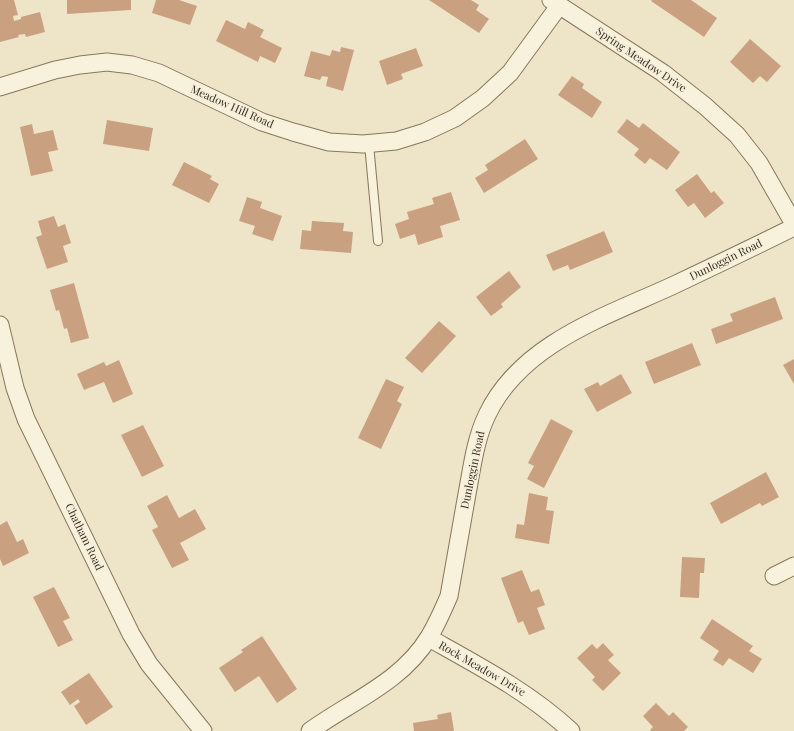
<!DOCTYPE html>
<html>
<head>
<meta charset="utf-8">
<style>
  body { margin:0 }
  canvas { display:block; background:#eee4c8 }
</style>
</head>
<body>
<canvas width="794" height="731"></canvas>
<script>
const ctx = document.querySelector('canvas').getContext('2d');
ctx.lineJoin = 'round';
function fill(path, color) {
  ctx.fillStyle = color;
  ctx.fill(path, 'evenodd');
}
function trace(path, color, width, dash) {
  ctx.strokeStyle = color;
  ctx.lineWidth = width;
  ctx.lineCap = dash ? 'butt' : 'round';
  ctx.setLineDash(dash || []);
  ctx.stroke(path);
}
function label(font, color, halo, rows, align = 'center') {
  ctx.font = font + ' "Playfair Display",serif';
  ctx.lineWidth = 3;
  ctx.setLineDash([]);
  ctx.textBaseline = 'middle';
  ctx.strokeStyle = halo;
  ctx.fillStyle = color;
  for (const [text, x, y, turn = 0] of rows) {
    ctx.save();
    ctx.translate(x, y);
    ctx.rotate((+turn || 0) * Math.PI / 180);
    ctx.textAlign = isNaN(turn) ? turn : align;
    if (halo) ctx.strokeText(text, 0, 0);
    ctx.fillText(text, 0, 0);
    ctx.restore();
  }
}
const building = new Path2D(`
  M0,0H14L18,15L13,16L14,21L21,19V17L40,12L45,32L26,37L25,34L18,35L19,37L0,42Z
  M67,0H131V10L67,14Z
  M156,0H179L197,6L190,25L152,13Z
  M429,0H471L479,5L476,10L489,19L479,33Z
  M652,0H691L717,18L704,37L651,1Z
  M226,20L245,29L248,22L264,30L260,37L282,48L275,63L260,56L258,62L216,41Z
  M750,39L781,66L767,82L760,76L753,83L730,62Z
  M341,47L354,50L343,91L326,86L328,77L322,76L320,80L304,76L311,51L330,56L332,50L340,52Z
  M416,48L423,66L401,74L403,79L387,85L379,61Z
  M572,76L584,84L582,88L602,102L592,118L558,95Z
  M627,119L639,128L643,123L680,152L667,170L650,158L645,164L634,155L639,149L617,132Z
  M107,120L153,128L149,151L103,144Z
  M32,124L34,134L53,130L58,150L48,152L53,171L31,176L20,127Z
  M525,139L538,159L484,193L475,178L488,170L485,165Z
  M184,162L212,176L210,179L219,184L209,203L172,185Z
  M697,174L711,193L714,191L724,203L705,218L694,203L688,207L675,190Z
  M451,192L460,220L440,226L443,237L418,245L415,234L400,239L395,224L409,219L407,212L434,204L432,198Z
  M247,197L262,202L260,208L282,216L273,241L252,234L255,226L239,221Z
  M54,216L58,227L65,224L71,243L63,246L68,262L47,269L36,237L42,235L38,221Z
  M312,221L344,223L343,231L353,232L351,253L300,249L302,230L311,231Z
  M604,231L613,252L570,270L568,265L553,271L546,255Z
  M509,271L521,287L501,304L503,307L491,316L476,297Z
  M74,283L89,338L71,343L67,328L64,329L59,310L56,311L50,290Z
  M775,297L783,319L716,344L711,329L733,321L730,314Z
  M439,321L456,336L422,373L405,358Z
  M692,343L701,365L654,384L645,362Z
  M794,359V384L783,365Z
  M119,360L133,394L113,403L104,382L84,390L77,374L104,362L106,366Z
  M621,374L632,393L597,412L584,389L598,382L600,386Z
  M386,379L404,387L397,401L402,404L381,449L358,438Z
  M551,419L573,431L544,488L527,479L534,466L528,463Z
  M143,425L164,466L142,477L121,435Z
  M766,472L779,497L762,506L760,503L721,524L710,503Z
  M529,493L548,497L546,510L554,511L549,544L515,538L517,524L524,525Z
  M167,495L179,518L195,509L206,529L180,543L189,560L172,568L152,530L158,527L147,506Z
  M7,521L17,542L23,539L29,553L3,566L0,559V525Z
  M682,557L705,558L704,573H700L699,598L680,597Z
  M522,570L531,592L539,589L545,605L537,608L545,629L529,635L523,621L518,623L501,578Z
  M54,587L70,618L63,621L73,640L58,647L33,597Z
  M712,619L753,646L749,651L762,659L753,673L729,658L723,666L713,660L719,651L700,638Z
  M262,636L297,689L277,703L259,676L235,692L219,668L243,652L241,650Z
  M603,643L614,655L608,660L621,673L603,691L592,680L595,677L577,658L592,644L597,649Z
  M89,673L113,707L86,725L74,706L80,702L78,699L70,705L61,692Z
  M656,703L669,716L673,712L688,727L684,731H651L650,730L653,727L643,716Z
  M451,712L454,731H414L413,723L438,719L437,715Z`);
const service = new Path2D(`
  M369,144L378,241`);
const minor = new Path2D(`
  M551,0L663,73L705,106L737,135L759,163L794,224
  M0,87L55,70L80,65L107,62L132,65L159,73L262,122L293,132L329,142L363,144L396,141L425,132L455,118L483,98L510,73L559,6
  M0,325L15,388L26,419L131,634L149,664L203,731
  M774,576L794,566
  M429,638C479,666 529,692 571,731
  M310,731C350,702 402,682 429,637C437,624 443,610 449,596C455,562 461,528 467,494C472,468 475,440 487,415C521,343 607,316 674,285C714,266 754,247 794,227`);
const streetNames = [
  ["Spring Meadow Drive",641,60,34],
  ["Meadow Hill Road",232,107,24],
  ["Dunloggin Road",726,260,-26],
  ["Dunloggin Road",473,470,-78],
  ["Chatham Road",84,537,64],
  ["Rock Meadow Drive",482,669,30]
];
fill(building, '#caa180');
trace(service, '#89765e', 10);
trace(minor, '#89765e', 19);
trace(service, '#f8f1dc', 8);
trace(minor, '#f8f1dc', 17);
label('11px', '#3a2e21', '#f5eed8', streetNames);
</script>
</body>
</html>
